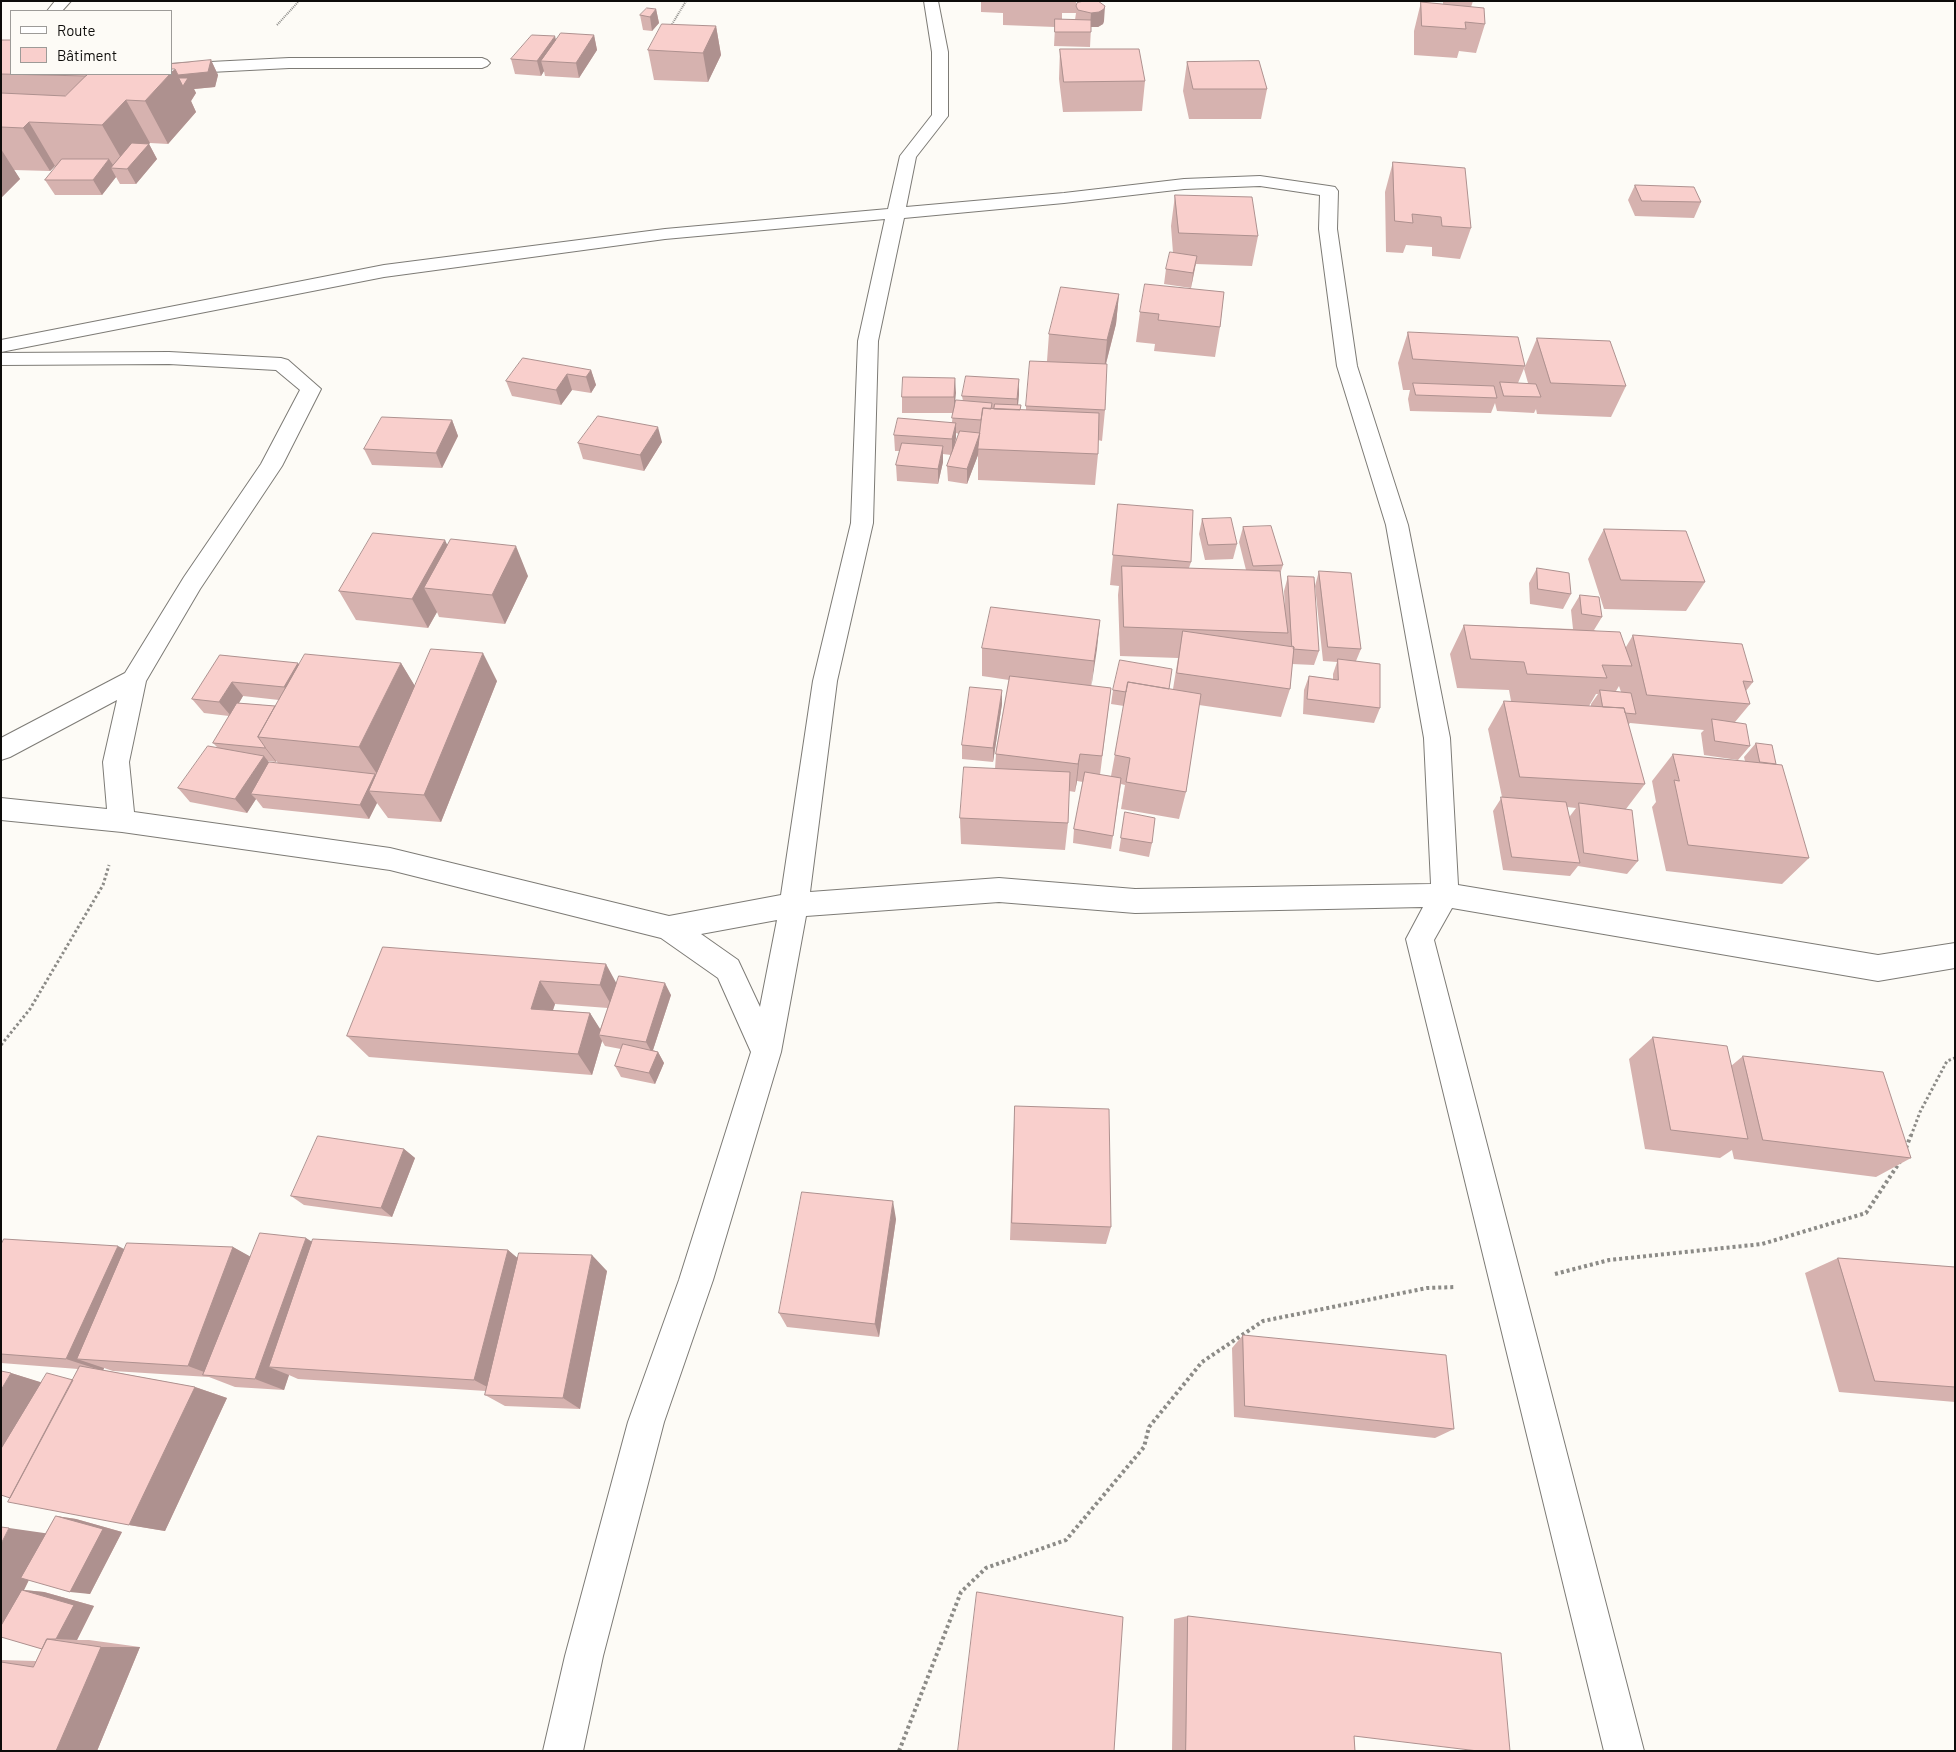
<!DOCTYPE html>
<html>
<head>
<meta charset="utf-8">
<style>
  body { margin:0 }
  #map { position:relative; width:1956px; height:1752px; overflow:hidden; background:#fdfbf6; font-family:Barlow,sans-serif }
  canvas { display:block }
  .frame { position:absolute; inset:0; border:2px solid #0d0c0a; pointer-events:none }
  .legend { position:absolute; left:10px; top:10px; width:162px; height:65px; box-sizing:border-box; background:#fdfbf6; border:1px solid #9d9b98; margin:0; padding:6px 9px; list-style:none; font-size:15px; color:#0d0c0a }
  .legend li { display:flex; align-items:center; gap:10px; height:25px }
  .legend b { width:25px; border:1px solid #9d9b98 }
</style>
</head>
<body>
<div id="map">
<canvas width="1956" height="1752"></canvas>
<div class="frame"></div>
<ul class="legend">
<li><b style="height:6px;background:#fff"></b>Route</li>
<li><b style="height:14px;background:#f9cfcc"></b>Bâtiment</li>
</ul>
</div>
<script>
const ctx = document.querySelector('canvas').getContext('2d');
ctx.lineJoin = 'round';
function trace(path, color, width, dash) {
  ctx.strokeStyle = color;
  ctx.lineWidth = width;
  ctx.lineCap = dash ? 'butt' : 'round';
  ctx.setLineDash(dash || []);
  ctx.stroke(path);
}
function fill(path, color) {
  ctx.fillStyle = color;
  ctx.fill(path, 'evenodd');
}
const pathFar2 = new Path2D(`
  M277,25L299,1
  M671,26L686,1`);
const pathFar1 = new Path2D(`
  M1,1045L30,1009L103,885L109,865
  M1911,1136L1920,1112L1947,1061L1955,1058`);
const path = new Path2D(`
  M1906,1148L1911,1135
  M1555,1274L1609,1260L1762,1244L1866,1213L1901,1160
  M899,1751L961,1592L986,1568L1066,1540L1144,1447L1149,1427L1202,1362L1263,1321L1427,1288L1456,1287`);
const street = new Path2D(`
  M55,1H71L62,11H47Z
  M924,1H938L948,52V116L916,157L906,207L1064,193L1184,179L1260,176L1329,186L1335,187L1338,191L1337,229L1357,366L1408,525L1450,738L1458,885L1878,955L1955,943V968L1878,981L1452,908L1434,940L1644,1751H1604L1406,939L1423,907L1135,913L999,902L806,916L781,1052L713,1280L664,1422L603,1656L583,1751H543L565,1656L628,1422L679,1280L751,1052L718,978L661,938L390,870L122,832L1,820V798L107,809L103,762L117,700L10,757L1,760V738L125,673L184,577L261,464L300,390L276,370L169,364L1,365V353L169,352L281,358L288,360L321,389L282,466L200,589L146,681L129,762L134,812L390,848L669,916L781,895L813,681L851,523L858,341L885,219L665,239L384,277L1,352V340L384,265L665,229L888,209L900,156L932,115V52ZM1260,186L1320,195L1319,229L1337,366L1386,525L1424,738L1431,884L1135,889L999,878L810,892L837,681L873,523L878,341L904,218L1064,203L1184,189ZM777,920L760,1007L738,960L701,934Z
  M289,58H482L487,60L490,63L487,66L482,68H289L171,74V64Z`);
const wall = new Path2D(`
  M981,1H1076V6L1077,3L1104,21L1103,24L1098,27H1091L1090,47L1054,46L1055,27L1003,25V13L981,12ZM1062,13H1076L1075,20L1062,19Z
  M1443,1H1473L1471,7L1485,24L1476,53L1459,51L1457,58L1414,55V31L1421,2L1443,4Z
  M656,9L659,23L652,31L643,30L640,15Z
  M716,26L721,55L708,82L654,80L648,50Z
  M594,35L597,50L579,78L545,76L544,71L541,76L515,74L511,59L556,40Z
  M1,40L171,74L211,60L218,75L215,87L194,89L196,93L191,101L196,112L168,144L150,143L149,144L157,159L136,184H120L116,177L102,195H55L45,180L57,166H55L50,171L14,170L20,179L1,198Z
  M1060,49L1145,81L1142,111L1063,112L1059,79Z
  M1187,62L1267,89L1261,119H1189L1183,91Z
  M1393,162L1471,228L1460,259L1432,256V247L1406,245L1403,253L1386,252L1385,192Z
  M1635,185L1701,202L1694,218L1635,216L1628,200Z
  M1175,195L1258,236L1252,266L1196,264L1191,288L1164,284L1166,269L1173,253L1171,226Z
  M1224,292L1220,327L1215,357L1154,351L1155,344L1136,342L1140,312Z
  M1119,294L1116,324L1106,364L1105,410L1102,441L1098,440V454L1095,485L978,480V455L967,484L948,481L947,466L951,455L943,454V462L938,484L897,481L896,465L900,451H895L894,435L952,422L953,413H902V397L955,378V406L963,401L962,396L1019,379L1018,405L1021,410H1026V406L1047,361L1049,334ZM956,433L959,434L954,445L956,438Z
  M1408,332L1525,366L1518,383H1528L1524,369L1537,338L1626,386L1611,417L1537,414L1536,409L1534,413L1497,411L1495,403L1491,413L1410,411L1408,399L1410,390H1403L1398,363Z
  M591,370L596,385L591,393L572,390L561,405L512,396L506,381Z
  M452,420L458,436L442,468L372,465L364,449Z
  M662,442L644,471L583,459L578,443Z
  M1118,504L1191,562L1189,568L1246,570L1239,542L1243,527L1283,565L1280,574L1285,609L1284,591L1288,576L1319,651L1314,665L1292,664L1290,689L1281,717L1199,705L1186,792L1179,819L1121,809L1125,785L1121,784L1111,849L1073,843L1074,829L1083,782L1077,781L1075,792L1069,791L1068,823L1065,850L961,844L960,818L995,769L996,754L1009,680L982,676V648L1100,620L1091,686L1111,688L1100,775L1111,776L1124,706L1111,704L1113,690L1169,689H1173L1178,658L1120,656L1118,595L1119,586L1110,585Z
  M1202,519L1237,544L1233,559L1205,560L1199,534Z
  M1604,529L1705,582L1686,611L1604,609L1588,559Z
  M448,545L528,576L505,624L439,617L437,612L428,628L356,620L339,591Z
  M1537,568L1571,594L1563,609L1530,604L1529,583Z
  M1319,571L1361,649L1356,661L1380,708L1374,723L1303,714L1304,690L1309,676L1333,679V674L1337,662L1323,661L1315,586Z
  M1580,595L1602,617L1594,630L1626,647L1633,635L1753,682L1746,691L1750,704L1735,722L1750,746L1738,760L1704,755L1701,733L1704,730L1630,723L1628,725L1645,784L1626,809L1638,861L1627,874L1578,866L1570,876L1503,870L1493,811L1502,797L1488,729L1504,701H1511L1509,690L1457,688L1450,654L1464,625L1573,629L1571,610ZM1619,686L1621,692L1616,691ZM1596,694H1598L1591,704V706H1589ZM1567,807L1576,808L1570,816V820Z
  M220,655L299,664L401,663L415,687L497,681L441,822L388,818L377,803L369,819L263,808L256,799L247,813L190,802L178,788L218,748L213,743L229,716L204,713L192,699ZM243,696L279,700L275,706L239,703ZM268,761L276,762V761L278,763H269Z
  M1002,704L993,762L962,759V745Z
  M1756,743L1776,764L1809,858L1782,884L1666,871L1652,807L1656,802L1652,781L1673,754L1745,761L1744,757Z
  M1125,812L1152,843L1149,857L1119,851Z
  M383,947L617,983L671,995L653,1050L658,1052L664,1063L655,1084L621,1077L615,1066L621,1049L605,1046L602,1041L592,1075L369,1057L347,1036ZM555,1004L608,1008L600,1030L590,1013L553,1010Z
  M1653,1037L1731,1066L1743,1056L1911,1158L1876,1177L1734,1159L1732,1150L1720,1158L1645,1149L1629,1059Z
  M1015,1106L1111,1227L1106,1244L1010,1240L1014,1126Z
  M404,1149L415,1158L392,1217L304,1205L291,1196Z
  M896,1219L879,1337L787,1327L779,1313Z
  M312,1241L508,1250L518,1259L607,1271L580,1409L505,1406L485,1395L486,1391L298,1379L289,1375L284,1390L235,1387L209,1377L113,1371L104,1368L103,1370L195,1387L227,1398L165,1531L129,1525L10,1498L11,1373L42,1383L73,1380L78,1369L1,1363V1245L125,1249L233,1247L250,1257Z
  M1838,1258L1955,1267V1402L1839,1392L1805,1273Z
  M1243,1335L1454,1429L1435,1438L1234,1417L1232,1348Z
  M56,1516L76,1519L122,1532L90,1594L29,1580L24,1590L44,1592L94,1606L77,1640H89L140,1647L97,1751H1V1660L36,1661L42,1649L2,1637L46,1533Z
  M1188,1616L1354,1736L1355,1751H1172L1174,1619Z`);
const shadedWall = new Path2D(`
  M1105,6L1104,21L1103,24L1098,27H1090L1091,13Z
  M656,9L659,23L652,31L650,17Z
  M716,26L721,55L708,82L703,53Z
  M594,35L597,50L579,78L576,63Z
  M555,36L559,51L541,61L544,71L541,76L537,61Z
  M211,60L218,75L215,87L194,89L196,93L191,101L196,112L168,144L145,101L170,74H171V72L175,69Z
  M126,100L150,143L149,144L157,159L136,184L102,125Z
  M29,122L55,166L50,171L23,128Z
  M1,149L20,179L1,198Z
  M109,159L115,168H111L116,177L102,195L93,180Z
  M1197,256L1191,288L1193,273Z
  M1119,294L1116,324L1104,371L1107,340Z
  M591,370L596,385L591,393L586,377Z
  M567,374L572,390L561,405L556,390Z
  M955,378L956,393L954,413V397Z
  M1019,379V395L1017,415V399Z
  M452,420L458,436L442,468L436,453Z
  M956,423V438L952,455V439Z
  M658,427L662,442L644,471L640,455Z
  M980,433L978,455L967,484V469Z
  M943,446V462L938,484V469Z
  M445,540L459,570L424,588L437,612L428,628L412,599Z
  M516,546L528,576L505,624L492,595Z
  M1100,620L1097,649L1091,689L1094,661Z
  M483,653L497,681L441,822L424,795Z
  M298,663L308,678L295,702L284,687Z
  M401,663L418,691L377,774L359,747Z
  M232,682L243,696L231,716L219,702Z
  M1002,690V704L993,762V748Z
  M265,747L276,761V762L265,748Z
  M1080,754L1077,781L1075,792L1078,764Z
  M264,756L275,770L251,794L256,799L247,813L235,799Z
  M375,774L384,787L369,791L377,803L369,819L360,805Z
  M606,964L619,988L613,1008L600,985Z
  M540,981L555,1004L546,1031L531,1009Z
  M665,983L671,995L652,1053L646,1042Z
  M590,1013L604,1035H599L602,1041L592,1075L578,1054Z
  M658,1052L664,1063L655,1084L649,1073Z
  M404,1149L415,1158L392,1217L381,1208Z
  M893,1201L896,1219L879,1337L875,1324Z
  M306,1238L332,1254L269,1367L289,1375L284,1390L255,1379Z
  M118,1246L151,1262L77,1359L104,1368L103,1371L66,1359Z
  M233,1247L262,1263L215,1376L188,1366Z
  M508,1250L526,1265L495,1391L474,1380Z
  M592,1255L607,1271L580,1409L563,1398Z
  M11,1373L50,1385L1,1471V1390Z
  M195,1387L227,1398L165,1531L129,1525Z
  M56,1516L76,1519L122,1532L90,1594L70,1592Z
  M9,1528L51,1534L24,1590L44,1592L94,1606L77,1640L56,1639L24,1590L1,1639V1544Z
  M101,1647H140L97,1751H56Z`);
const building = new Path2D(`
  M1084,1H1098L1105,6L1104,9L1099,12L1091,13L1078,10L1076,6L1077,3Z
  M1421,2L1484,8L1485,24L1465,22L1466,29L1422,26Z
  M647,8L656,9L650,17L640,15Z
  M1055,19L1091,20V32H1055Z
  M662,24L716,26L703,53L648,50Z
  M561,33L594,35L576,63L541,61Z
  M532,35L555,36L537,61L511,59Z
  M1,40H11V74H88L86,76L1,74Z
  M1060,49H1139L1145,81L1064,82Z
  M211,60L208,72L178,75L175,69H171V64Z
  M1259,61L1267,89H1193L1187,62Z
  M88,74H170L145,101L126,100L102,125L29,122L23,128L1,127V93L65,96Z
  M179,78H188L183,86Z
  M132,143L149,144L127,169L111,168Z
  M62,159H109L93,180H45Z
  M1393,162L1465,168L1471,228L1442,226L1441,217L1412,214L1413,223L1395,221Z
  M1635,185L1694,187L1701,202L1642,201Z
  M1175,195L1252,197L1258,236L1179,233Z
  M1170,252L1197,256L1193,273L1166,269Z
  M1145,284L1224,292L1220,327L1158,320L1159,314L1140,312Z
  M1061,287L1119,294L1107,340L1049,334Z
  M1408,332L1518,337L1525,366L1413,359Z
  M1537,338L1610,341L1626,386L1551,383Z
  M523,358L591,370L586,377L567,374L556,390L506,381Z
  M1030,361L1107,364L1105,410L1026,406Z
  M966,376L1019,379L1017,399L962,396Z
  M903,377L955,378L954,397H902Z
  M1500,382L1536,384L1541,397L1504,396Z
  M1413,383L1494,386L1497,398L1416,395Z
  M956,400L992,403L991,409L983,408L981,420L952,418Z
  M995,404L1021,405L1020,410L994,409Z
  M983,408L1099,413L1098,454L978,449Z
  M598,416L658,427L640,455L578,443Z
  M382,417L452,420L436,453L364,449Z
  M898,418L956,423L952,439L894,435Z
  M960,431L980,433L967,469L947,466Z
  M902,443L943,446L938,469L896,465Z
  M1118,504L1193,510L1191,562L1113,555Z
  M1231,518L1237,544L1208,545L1202,519Z
  M1271,526L1283,565L1253,566L1243,527Z
  M1604,529L1686,531L1705,582L1621,580Z
  M373,533L445,540L412,599L339,591Z
  M451,539L516,546L492,595L424,588Z
  M1122,566L1280,571L1288,633L1124,627Z
  M1537,568L1569,573L1571,594L1538,589Z
  M1319,571L1351,573L1361,649L1328,647Z
  M1288,576L1314,577L1319,651L1293,649L1294,647L1292,646Z
  M1580,595L1599,597L1602,617L1582,614Z
  M991,607L1100,620L1094,661L982,648Z
  M1464,625L1620,632L1632,666L1602,665L1607,678L1527,674L1524,662L1471,659Z
  M1183,631L1294,647L1290,689L1177,673Z
  M1633,635L1742,644L1753,682L1743,681L1750,704L1647,695Z
  M431,649L483,653L424,795L369,791Z
  M305,654L401,663L359,747L258,737Z
  M220,655L298,663L284,687L232,682L219,702L192,699Z
  M1338,659L1380,664V708L1307,699L1309,676L1338,680Z
  M1120,660L1172,669L1169,689L1128,682L1126,692L1113,690Z
  M1010,676L1111,688L1102,756L1080,754L1078,764L996,754Z
  M1128,682L1201,694L1186,792L1126,782L1130,758L1115,755Z
  M970,687L1002,690L993,748L962,745Z
  M1600,690L1631,693L1636,714L1625,713L1624,708L1603,707Z
  M1504,701L1624,708L1645,784L1520,777Z
  M237,703L275,706L258,737L265,747V748L213,743Z
  M1712,719L1746,724L1750,746L1715,741Z
  M1756,743L1772,745L1776,764L1760,762Z
  M208,746L264,756L235,799L178,788Z
  M1673,754L1782,765L1809,858L1688,845L1674,780L1679,781Z
  M269,762L375,774L360,805L251,794Z
  M964,767L1070,772L1068,823L960,818Z
  M1085,772L1121,778L1113,836L1074,829Z
  M1501,797L1566,802L1580,863L1512,857Z
  M1579,803L1632,810L1638,861L1584,853Z
  M1125,812L1155,818L1152,843L1121,838Z
  M383,947L606,964L600,985L540,981L531,1009L590,1013L578,1054L347,1036Z
  M619,976L665,983L646,1042L599,1035Z
  M1653,1037L1727,1046L1748,1139L1671,1130Z
  M623,1044L658,1052L649,1073L615,1066Z
  M1743,1056L1883,1072L1911,1158L1763,1140Z
  M1015,1106L1109,1109L1111,1227L1012,1223Z
  M318,1136L404,1149L381,1208L291,1196Z
  M802,1192L893,1201L875,1324L779,1313Z
  M260,1233L306,1238L255,1379L203,1375Z
  M4,1239L118,1246L66,1359L1,1354V1245Z
  M313,1239L508,1250L474,1380L269,1367Z
  M127,1243L233,1247L188,1366L77,1359Z
  M519,1253L592,1255L563,1398L485,1395Z
  M1838,1258L1955,1267V1387L1875,1381Z
  M1243,1335L1446,1355L1454,1429L1245,1406Z
  M80,1366L195,1387L129,1525L8,1502Z
  M1,1371L11,1373L1,1390Z
  M47,1373L73,1380L10,1498L1,1495V1449Z
  M56,1516L103,1529L70,1592L21,1578Z
  M1,1527L9,1528L1,1544Z
  M22,1590L74,1605L56,1639H47L42,1649L1,1637V1626Z
  M977,1592L1123,1617L1114,1751H958Z
  M1188,1616L1501,1653L1510,1751H1478L1354,1736L1355,1751H1186Z
  M47,1639L101,1647L56,1751H1V1662L33,1667Z`);
trace(street, '#7d7b76', 2);
trace(pathFar2, '#8c8b87', 2, [1, 1]);
trace(pathFar1, '#8c8b87', 3, [2.5, 2.5]);
trace(path, '#8c8b87', 4, [3, 3]);
fill(street, '#fff');
fill(wall, '#d6b2af');
fill(shadedWall, '#ae918f');
fill(building, '#f9cfcc');
trace(building, '#ae918f', 1);
</script>
</body>
</html>
